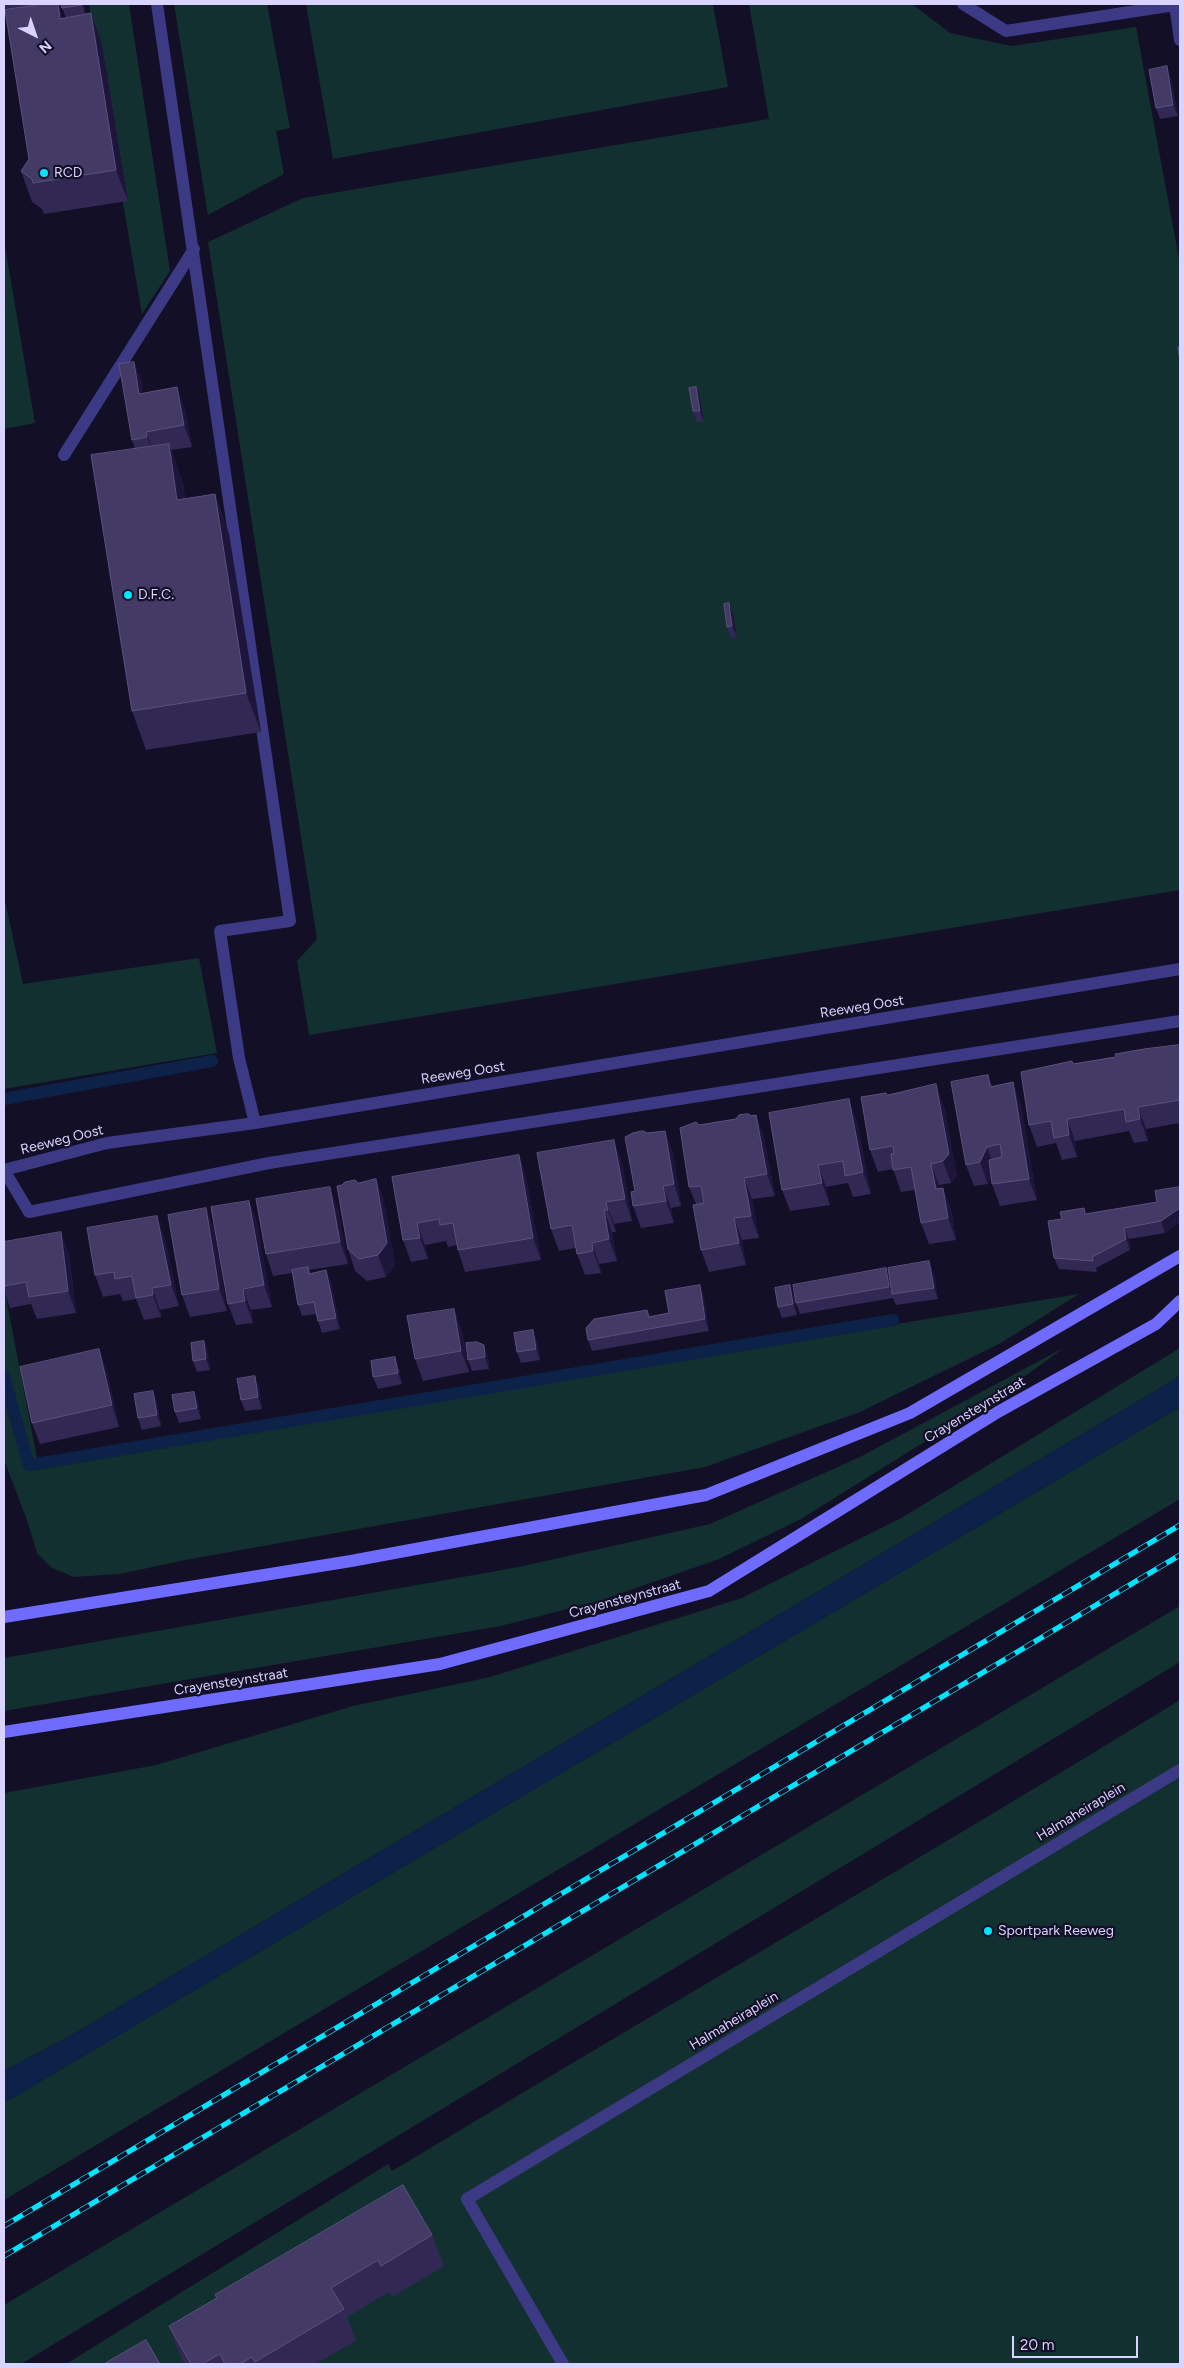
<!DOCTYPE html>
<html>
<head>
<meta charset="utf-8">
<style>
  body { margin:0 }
  #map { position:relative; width:1184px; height:2368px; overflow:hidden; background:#130f26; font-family:Figtree,sans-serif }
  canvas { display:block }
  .frame { position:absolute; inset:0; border:5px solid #d9d4ff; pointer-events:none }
  .north { position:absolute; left:10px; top:10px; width:50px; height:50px; -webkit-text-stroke:4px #130f26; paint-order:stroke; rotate:139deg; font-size:14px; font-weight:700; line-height:20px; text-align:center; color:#d9d4ff }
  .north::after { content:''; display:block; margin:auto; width:18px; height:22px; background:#d9d4ff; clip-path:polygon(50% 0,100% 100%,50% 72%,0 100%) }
  .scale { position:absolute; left:1012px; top:2336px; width:126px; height:22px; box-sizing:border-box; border:2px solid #d9d4ff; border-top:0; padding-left:6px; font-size:15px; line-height:18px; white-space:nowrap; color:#d9d4ff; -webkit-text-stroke:4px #130f26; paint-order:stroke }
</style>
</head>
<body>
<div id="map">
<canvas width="1184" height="2368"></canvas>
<div class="frame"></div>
<div class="north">N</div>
<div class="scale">20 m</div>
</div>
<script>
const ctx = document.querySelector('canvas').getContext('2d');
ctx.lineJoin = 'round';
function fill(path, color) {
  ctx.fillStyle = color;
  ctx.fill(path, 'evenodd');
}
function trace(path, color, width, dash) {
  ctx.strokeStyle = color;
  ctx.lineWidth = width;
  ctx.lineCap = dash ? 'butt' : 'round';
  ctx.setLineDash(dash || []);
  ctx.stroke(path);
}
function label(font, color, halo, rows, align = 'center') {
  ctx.font = font + ' Figtree,sans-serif';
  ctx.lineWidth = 4.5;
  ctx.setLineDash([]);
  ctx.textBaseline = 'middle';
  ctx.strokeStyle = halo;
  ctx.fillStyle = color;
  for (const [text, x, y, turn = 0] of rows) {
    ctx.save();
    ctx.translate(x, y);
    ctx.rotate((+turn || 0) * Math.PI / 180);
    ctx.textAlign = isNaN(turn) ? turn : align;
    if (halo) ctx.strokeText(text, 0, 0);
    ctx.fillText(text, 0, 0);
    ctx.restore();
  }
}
const green = new Path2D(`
  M89,4H129L170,271L142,314Z
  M174,4H267L290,128L276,131L284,174L208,215Z
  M306,4H713L728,87L333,159Z
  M749,4H912L950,33L1012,46L1136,27L1180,264V890L309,1035L297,961L317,939L208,242L303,198L769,119Z
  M4,240L35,423L4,429Z
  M4,896L23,984L199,958L217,1053L4,1089Z
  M4,1287L39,1469L141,1448L1079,1294L999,1344L860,1412L705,1467L185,1560L120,1574L74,1577L52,1568L37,1553L27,1520L4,1460Z
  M1065,1347L998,1396L801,1519L719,1559L602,1600L501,1626L4,1711V1658L519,1567L710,1524L860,1457Z
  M1180,1348V1376L77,2032L4,2071V1793L156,1765L353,1706L490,1677L742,1598L903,1517Z
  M1180,1407V1499L4,2200V2103Z
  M1180,1606V1662L21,2364H4V2305Z
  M1180,1700V2364H66L388,2164L392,2171C654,2013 919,1860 1180,1700Z`);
const water = new Path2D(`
  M1180,1376V1407L4,2103V2071L77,2032Z`);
const stream = new Path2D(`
  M4,1099L212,1061
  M4,1377L29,1465L893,1320`);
const lane = new Path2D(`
  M157,4L290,921L220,931L239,1058L255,1123
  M963,4L1006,31L1175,5L1180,40
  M64,455L194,249
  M563,2364L467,2199L1180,1770`);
const street = new Path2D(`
  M1180,969L255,1123L107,1143L4,1170L29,1212L269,1163L1180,1021`);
const secondary = new Path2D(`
  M4,1617L351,1561L706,1495L910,1413L1180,1256
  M4,1732L440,1664L709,1591L998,1412L1156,1324L1180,1301`);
const rail = new Path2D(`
  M4,2226L1180,1525
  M4,2256L1180,1555`);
const wall = new Path2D(`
  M4,4H58L63,18H66L62,8L84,4L85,14L102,44L128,201L44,214L42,209L32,202L21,171L29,159L6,10Z
  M1171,78L1178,116L1160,119L1156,108Z
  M134,362L142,383L143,393L185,409L192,447L171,450L183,483L185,499L215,494L229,534L261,732L146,750L132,711L135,449L132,440Z
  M700,398L704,422H697L693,411Z
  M729,603L733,614L737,637L731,638L727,627Z
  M1180,1045V1123L1146,1129L1148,1141L1134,1143L1129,1131L1075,1141L1077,1157L1062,1160L1056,1143L1037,1147L1029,1125L1073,1064Z
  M988,1075L992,1086L1021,1104L1037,1200L1000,1206L992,1184L991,1177L988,1184L974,1186L966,1165Z
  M887,1095L944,1106L957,1176L951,1183L939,1185V1189L943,1188L951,1210L956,1240L929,1244L921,1223L915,1190L901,1192L893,1169L878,1172L870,1150Z
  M756,1115L764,1137L775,1196L752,1199L759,1238L742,1240L746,1265L709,1272L701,1250L696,1204L689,1187L699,1125Z
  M857,1121L871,1194L853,1197L848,1183L826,1187L830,1205L790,1211L782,1190Z
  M673,1152L681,1206L671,1208L674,1223L641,1228L633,1206L635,1191Z
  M519,1155L526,1177L541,1260L465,1272L458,1250L457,1245L448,1247L446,1241L425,1245L428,1259L411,1262L403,1240L392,1177Z
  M622,1162L632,1221L614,1224L616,1232H612L617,1261L599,1264L601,1273L585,1275L577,1254L576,1248L559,1251L551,1229Z
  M376,1179L384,1201L395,1265L386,1277L367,1281L355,1271L348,1249Z
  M1180,1187V1222L1165,1233L1129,1239L1130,1250L1096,1268L1097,1272L1059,1269L1054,1258L1062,1219L1084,1208L1086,1214L1157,1202Z
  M249,1201L257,1222L272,1307L251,1310L253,1323L236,1325L228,1304Z
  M206,1208L214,1230L227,1311L190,1317L182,1295Z
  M338,1209L348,1264L309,1270L311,1274L331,1281L340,1329L322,1333L318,1321L316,1314L302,1316L298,1305L292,1273L273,1276L266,1254Z
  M165,1238L179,1306L160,1310L161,1317L144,1320L136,1299L123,1301L120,1294L103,1297L95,1275Z
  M4,1242L69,1254L76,1313L37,1319L31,1304L10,1308L4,1290Z
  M934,1273L938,1299L896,1305L893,1298L800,1314L796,1303L890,1278Z
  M700,1285L704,1297L709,1331L592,1351L588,1340L650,1316L669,1313Z
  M794,1296L797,1315L782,1318L778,1307Z
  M454,1309L462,1331L469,1372L423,1381L415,1359Z
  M204,1341L208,1352L210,1370L197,1372L193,1361Z
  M537,1341L540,1360L521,1363L517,1352Z
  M488,1356L489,1369L472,1371L468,1360Z
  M399,1368L402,1384L378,1389L373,1377Z
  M107,1371L119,1427L40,1444L32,1423Z
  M255,1376L259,1387L262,1409L245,1411L241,1400Z
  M153,1391L157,1402L161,1426L142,1430L138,1418Z
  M198,1403L201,1419L179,1423L175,1412Z
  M432,2235L444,2266L392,2297L389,2292L347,2317L356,2341L315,2364H185L181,2358L169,2326L217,2298L215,2295Z`);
const shadedWall = new Path2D(`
  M58,4L69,33L60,19Z
  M82,4H84L86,16Z
  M91,13L102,44L128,201L116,170Z
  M1167,66L1171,78L1178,116L1173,105Z
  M134,362L142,383L147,416L139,394Z
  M177,387L185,409L192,447L184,425Z
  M696,387L700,398L704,422L700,411Z
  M146,432L154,454L155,459L147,437Z
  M169,444L183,483L192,539L177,500Z
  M215,494L229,534L261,732L246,693Z
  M729,603L733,614L737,637L732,626Z
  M1013,1082L1021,1104L1037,1200L1029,1179Z
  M936,1084L944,1106L957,1176L951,1183L943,1161Z
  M849,1099L857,1121L871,1194L863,1172Z
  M1138,1107L1146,1129L1148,1141L1140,1119Z
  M756,1115L764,1137L775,1196L767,1174Z
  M1067,1119L1075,1141L1077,1157L1069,1135Z
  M665,1131L673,1152L681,1206L674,1184Z
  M614,1140L622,1162L632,1221L625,1199Z
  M987,1147L995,1169L988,1184L980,1162Z
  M519,1155L526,1177L541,1260L533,1238Z
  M931,1164L939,1185L943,1211L936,1189Z
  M818,1165L826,1187L830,1205L822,1183Z
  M744,1178L752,1199L759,1238L751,1216Z
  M376,1179L384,1201L395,1265L386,1277L378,1255Z
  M663,1186L671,1208L674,1223L666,1201Z
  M330,1187L338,1209L348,1264L340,1242Z
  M943,1188L951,1210L956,1240L948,1218Z
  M249,1201L257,1222L272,1307L264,1285Z
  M606,1202L614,1224L616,1232L608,1210Z
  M206,1208L214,1230L227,1311L219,1289Z
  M1180,1208V1222L1165,1233L1161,1221Z
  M604,1210L612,1232L617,1261L609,1239Z
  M157,1216L165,1238L179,1306L171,1285Z
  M734,1218L742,1240L746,1265L739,1243Z
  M417,1223L425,1245L428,1259L420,1238Z
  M1124,1228L1129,1239L1130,1250L1126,1239Z
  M61,1232L69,1254L76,1313L68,1291Z
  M592,1243L599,1264L601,1273L593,1251Z
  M929,1261L934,1273L938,1299L934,1288Z
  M886,1268L890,1280L892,1294L889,1287Z
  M326,1270L331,1281L340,1329L336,1318Z
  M700,1285L704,1297L709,1331L705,1319Z
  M790,1285L794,1296L797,1315L793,1304Z
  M152,1288L160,1310L161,1317L153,1295Z
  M243,1289L251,1310L253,1323L245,1301Z
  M454,1309L462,1331L469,1372L461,1351Z
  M533,1330L537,1341L540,1360L536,1349Z
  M204,1341L208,1352L210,1370L206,1359Z
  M484,1345L488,1356L489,1369L485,1357Z
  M99,1349L107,1371L119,1427L112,1405Z
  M395,1357L399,1368L402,1384L398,1373Z
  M255,1376L259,1387L262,1409L258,1397Z
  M153,1391L157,1402L161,1426L157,1415Z
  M194,1392L198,1403L201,1419L197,1408Z`);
const building = new Path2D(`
  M44,4H58L60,19L91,13L116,170L33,183L32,179L21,171L29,159L5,10Z
  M61,4H82V5L62,8Z
  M1167,66L1173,105L1156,108L1149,70Z
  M1178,347H1180V359Z
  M134,362L139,394L177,387L184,425L146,432L147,437L132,440L119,364Z
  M696,387L700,411H693L689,388Z
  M169,444L177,500L215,494L246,693L132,711L91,455Z
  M729,603L732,626L727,627L724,604Z
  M1180,1045V1100L1138,1107L1140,1119L1126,1122L1124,1109L1067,1119L1069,1135L1054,1138L1051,1121L1029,1125L1021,1072L1072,1061L1073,1064L1116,1057L1115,1054L1144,1049Z
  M988,1075L990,1087L1013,1082L1029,1179L992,1184L989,1160L1002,1157L1000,1144L987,1147L980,1162L966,1165L951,1082Z
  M936,1084L949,1154L943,1161L931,1164L936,1189L943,1188L948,1218L921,1223L911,1167L893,1170L891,1154L894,1153L893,1146L870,1150L861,1097L886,1093L887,1095Z
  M849,1099L863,1172L845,1176L843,1161L818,1165L822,1183L782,1190L769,1113Z
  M749,1114L751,1116L756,1115L767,1174L744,1178L751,1216L734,1218L739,1243L701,1250L693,1205L704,1203L701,1186L689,1187L680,1128L696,1122L699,1125L736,1119L739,1115Z
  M643,1131L647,1133L665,1131L674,1184L663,1186L666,1201L633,1206L631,1192L635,1191L625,1137L633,1133Z
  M614,1140L625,1199L606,1202L608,1210H604L609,1239L592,1243L593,1251L577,1254L572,1225L551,1229L537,1153Z
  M519,1155L533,1238L458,1250L453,1223L440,1225L439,1219L417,1223L420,1238L403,1240L392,1177Z
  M376,1179L387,1243L378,1255L359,1259L348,1249L337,1186L342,1185L345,1182L355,1180L358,1183Z
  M330,1187L340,1242L266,1254L256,1199Z
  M1180,1187V1208L1161,1221L1124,1228L1126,1239L1092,1257L1093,1261L1054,1258L1048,1221L1062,1219L1060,1212L1084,1208L1085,1214L1157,1202L1155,1191Z
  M249,1201L264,1285L243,1289L245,1301L228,1304L211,1207Z
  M206,1208L219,1289L182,1295L168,1215Z
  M157,1216L171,1285L152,1288L153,1295L136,1298L132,1276L115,1279L114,1272L95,1275L87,1228Z
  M61,1232L68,1291L29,1297L26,1282L4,1286V1242Z
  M929,1261L934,1288L892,1294L888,1268Z
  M308,1267L309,1274L326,1270L336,1318L318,1321L314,1302L298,1305L292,1270Z
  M886,1268L889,1287L796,1303L793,1285Z
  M700,1285L705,1319L588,1340L586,1328L594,1319L647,1310L649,1317L669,1313L665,1291Z
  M790,1285L793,1304L778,1307L775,1288Z
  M454,1309L461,1351L415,1359L407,1316Z
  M533,1330L536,1349L517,1352L514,1333Z
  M204,1341L206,1359L193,1361L191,1343Z
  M477,1342L484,1345L485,1357L468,1360L466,1343Z
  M99,1349L112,1405L32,1423L20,1367Z
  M395,1357L398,1373L373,1377L371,1361Z
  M255,1376L258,1397L241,1400L237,1379Z
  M153,1391L157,1415L138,1418L134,1394Z
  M194,1392L197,1408L175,1412L172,1395Z
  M403,2185L432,2235L381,2266L378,2260L331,2288L344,2309L255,2362L252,2357L240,2364H225L220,2354L202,2364H191L169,2326L217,2298L215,2295Z
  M146,2340L160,2364H104Z`);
const markers = [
  [44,173,5,"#00e5ff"],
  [128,595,5,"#00e5ff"],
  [988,1931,5,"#00e5ff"]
];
const poiNames = [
  ["RCD",54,173],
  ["D.F.C.",138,595],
  ["Sportpark Reeweg",998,1931]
];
const streetNames = [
  ["Reeweg Oost",862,1007,-9],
  ["Reeweg Oost",463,1073,-9],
  ["Reeweg Oost",62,1140,-14],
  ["Crayensteynstraat",975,1410,-31],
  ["Crayensteynstraat",625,1599,-15],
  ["Crayensteynstraat",231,1682,-9],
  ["Halmaheiraplein",1081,1812,-31],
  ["Halmaheiraplein",734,2021,-31]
];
fill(green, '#12302f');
fill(water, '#0c2248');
trace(stream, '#0c2248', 12);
trace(lane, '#3d3a85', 12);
trace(street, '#3d3a85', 12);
trace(secondary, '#6f6bff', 12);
trace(rail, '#00e5ff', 5.5);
trace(rail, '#130f26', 4, [11]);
fill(wall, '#312854');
fill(shadedWall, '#1d163a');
fill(building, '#433a66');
trace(building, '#5a527e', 1);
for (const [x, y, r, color] of markers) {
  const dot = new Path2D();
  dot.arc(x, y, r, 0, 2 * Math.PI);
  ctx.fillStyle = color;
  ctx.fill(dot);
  trace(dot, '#130f26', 2);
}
label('14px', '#d9d4ff', '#130f26', poiNames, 'left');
label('14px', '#d9d4ff', '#130f26', streetNames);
</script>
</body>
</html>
